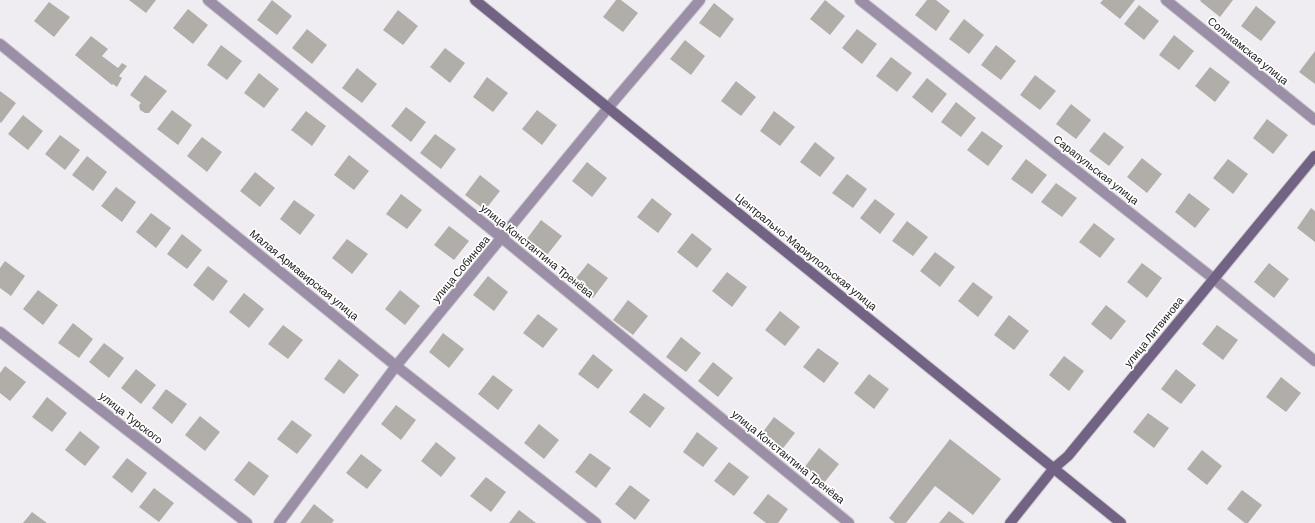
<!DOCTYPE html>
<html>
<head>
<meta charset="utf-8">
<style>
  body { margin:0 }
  canvas { display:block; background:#efedf1 }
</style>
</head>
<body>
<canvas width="1315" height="523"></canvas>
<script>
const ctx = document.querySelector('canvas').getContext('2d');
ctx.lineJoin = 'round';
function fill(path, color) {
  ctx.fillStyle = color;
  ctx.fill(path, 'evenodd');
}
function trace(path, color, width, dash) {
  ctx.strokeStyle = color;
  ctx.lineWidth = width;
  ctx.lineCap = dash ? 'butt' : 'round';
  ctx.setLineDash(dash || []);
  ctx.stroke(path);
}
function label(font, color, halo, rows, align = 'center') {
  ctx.font = font + ' Barlow,sans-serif';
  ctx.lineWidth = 3.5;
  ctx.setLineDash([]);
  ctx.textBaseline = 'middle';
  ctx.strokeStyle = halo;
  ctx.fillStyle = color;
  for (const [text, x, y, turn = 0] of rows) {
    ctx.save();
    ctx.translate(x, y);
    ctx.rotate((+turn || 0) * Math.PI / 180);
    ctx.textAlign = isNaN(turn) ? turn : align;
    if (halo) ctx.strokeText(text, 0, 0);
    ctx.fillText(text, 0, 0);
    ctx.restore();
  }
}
const building = new Path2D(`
  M129,0H156L146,13Z
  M272,0L292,16L277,35L257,20Z
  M616,0H621L638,13L623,32L603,17Z
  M825,0L845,16L830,35L810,19Z
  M927,0H936L950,11L936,31L915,15Z
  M1103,0H1135L1120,19L1100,3Z
  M1201,0H1233L1220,17L1200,1Z
  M49,2L70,17L54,37L34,21Z
  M714,3L734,19L720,38L699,23Z
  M1139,5L1159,21L1144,40L1124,24Z
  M1256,6L1276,22L1261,41L1241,26Z
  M188,9L208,25L193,44L173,28Z
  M398,10L418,26L403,45L383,30Z
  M964,19L984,35L969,54L949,39Z
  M307,29L327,45L312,64L292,48Z
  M857,29L877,44L862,64L842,48Z
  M1174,35L1194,51L1179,70L1159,55Z
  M91,36L108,49L102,56L118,68L122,63L127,66L119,76L122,78L117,87L113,84L112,85L75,55Z
  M685,40L705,56L691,75L670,59Z
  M221,45L242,61L227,80L207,65Z
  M996,45L1016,61L1001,80L981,65Z
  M445,48L465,63L450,83L430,67Z
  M1315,51V84L1299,72Z
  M891,57L912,73L897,92L876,76Z
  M1210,67L1230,82L1215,102L1195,86Z
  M357,68L377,84L362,103L342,88Z
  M259,73L279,89L264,108L244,93Z
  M145,75L167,91L149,113H145L140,110L139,105L141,103L130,95Z
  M1035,75L1056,91L1040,110L1020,95Z
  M487,77L508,93L493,112L473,97Z
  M927,78L947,94L932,113L912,97Z
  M736,81L756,97L741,116L721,101Z
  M0,91L16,103L1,123L0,122Z
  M956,102L976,118L961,137L941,122Z
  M1071,104L1091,120L1076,139L1056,124Z
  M406,107L426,122L411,142L391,126Z
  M172,110L192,125L178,145L157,129Z
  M537,110L557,125L542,145L522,129Z
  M306,111L326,126L312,146L291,130Z
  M774,111L795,127L780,146L760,131Z
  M23,115L43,131L28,150L8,134Z
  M1267,119L1288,135L1273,154L1253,138Z
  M982,131L1003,146L988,166L967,150Z
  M1104,132L1124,147L1109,166L1089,151Z
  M435,134L456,149L441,169L420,153Z
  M60,135L80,150L65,170L45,154Z
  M202,137L222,152L207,172L187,156Z
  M815,142L835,158L820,177L800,162Z
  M349,155L369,171L354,190L334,175Z
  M87,156L107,172L93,191L72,175Z
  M1142,158L1162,174L1147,193L1127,177Z
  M1026,159L1047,175L1032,194L1011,179Z
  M1228,159L1248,174L1233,194L1213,178Z
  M587,162L607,178L592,197L572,181Z
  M255,172L275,188L260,207L240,191Z
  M847,174L867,189L853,208L832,193Z
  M480,175L500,191L485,210L465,195Z
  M1056,183L1077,198L1062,217L1041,202Z
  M116,187L136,202L122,222L101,206Z
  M1189,193L1210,209L1195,228L1175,212Z
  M401,194L422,210L407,229L386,214Z
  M652,198L672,214L658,233L637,217Z
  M875,199L895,214L880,234L860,218Z
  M294,200L315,215L300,235L280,219Z
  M1311,208L1315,211V242L1297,228Z
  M151,213L171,228L156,248L136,232Z
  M541,220L562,236L547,255L526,240Z
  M907,221L928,237L913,256L892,241Z
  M1094,223L1115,239L1100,258L1079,242Z
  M449,226L469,241L454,260L434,245Z
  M692,233L712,249L697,268L677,252Z
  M182,234L202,250L187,269L167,254Z
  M347,239L368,254L352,274L332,258Z
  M935,252L955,267L940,287L920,271Z
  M5,261L25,276L11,296L0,288V268Z
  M588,263L608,278L593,298L573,282Z
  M1142,263L1162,278L1147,298L1127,282Z
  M1269,263L1289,279L1274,298L1254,282Z
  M208,266L228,281L213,301L193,285Z
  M727,272L747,287L732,307L712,291Z
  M488,276L508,292L494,311L473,295Z
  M973,282L993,297L978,317L958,301Z
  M38,290L58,305L43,325L23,309Z
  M400,290L420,306L405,325L385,309Z
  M244,293L264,309L249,328L229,312Z
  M628,300L648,316L633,335L613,320Z
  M1106,305L1126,321L1111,340L1091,324Z
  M780,311L800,327L785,346L765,330Z
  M538,314L558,329L543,348L523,333Z
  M1009,315L1029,331L1014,350L994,335Z
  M73,323L93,339L79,358L58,343Z
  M283,325L303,340L288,359L268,344Z
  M1217,325L1238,340L1223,360L1202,344Z
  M443,333L464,349L449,368L429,352Z
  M681,337L701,353L686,372L666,357Z
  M104,343L124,358L109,378L89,362Z
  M818,348L839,363L824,383L803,367Z
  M593,354L613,370L598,389L578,374Z
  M1064,356L1084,371L1069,391L1049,375Z
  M339,359L359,375L344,394L324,379Z
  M713,362L733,378L718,397L698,381Z
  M5,366L26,382L10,401L0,393V373Z
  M136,369L156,385L141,404L121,388Z
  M1176,369L1196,385L1181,404L1161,389Z
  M869,374L889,389L874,409L854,393Z
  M493,375L513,390L498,410L478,394Z
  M1281,377L1301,393L1286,412L1266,397Z
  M166,389L187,404L172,424L152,408Z
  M644,393L665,408L650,428L629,412Z
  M47,397L67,413L52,432L32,417Z
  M396,405L416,420L401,440L381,424Z
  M1148,413L1169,428L1154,448L1133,432Z
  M200,416L220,432L205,451L185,435Z
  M774,417L795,433L780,452L760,436Z
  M292,420L312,435L297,454L277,439Z
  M539,424L559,440L544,459L524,443Z
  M80,431L100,447L85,466L65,450Z
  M697,432L718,448L703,467L683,452Z
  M950,439L1001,479L973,515L935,486L906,523H895L889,518Z
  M436,442L456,458L441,477L421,461Z
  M819,448L839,464L824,483L804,468Z
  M1202,450L1222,466L1207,485L1187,469Z
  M590,453L611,468L596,488L575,472Z
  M361,454L382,470L367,489L346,473Z
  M127,458L147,473L132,493L112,477Z
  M249,461L269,476L254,496L234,480Z
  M729,462L749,477L734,496L714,481Z
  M486,477L506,492L491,512L470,496Z
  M630,485L650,500L635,520L615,504Z
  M154,488L174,503L159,522L139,507Z
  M1242,490L1262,505L1248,523H1245L1227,509Z
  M768,494L788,509L778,523H766L753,513Z
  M314,504L334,520L332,523H300Z
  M519,510L536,523H509Z
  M949,511L965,523H939Z
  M32,512L47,523H23Z`);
const street = new Path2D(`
  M208,0L502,238L849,523
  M860,0L1214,279L1315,361
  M1166,0L1315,120
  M0,44L396,366L596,523
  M0,332L247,523
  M279,523L396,366L608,108L700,0`);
const secondary = new Path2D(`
  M475,0L1121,523
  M1010,523L1054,468L1068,456L1315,156`);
const streetNames = [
  ["Соликамская улица",1248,51,39],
  ["Сарапульская улица",1096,170,38],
  ["улица Константина Тренёва",537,251,39],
  ["Центрально-Мариупольская улица",806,252,39],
  ["улица Собинова",461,269,-50],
  ["Малая Армавирская улица",304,275,39],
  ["улица Литвинова",1154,332,-51],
  ["улица Турского",131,418,38],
  ["улица Константина Тренёва",788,457,39]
];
fill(building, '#b1aeaa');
trace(street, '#cac8cc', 12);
trace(secondary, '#cac8cc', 12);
trace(street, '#9a8fa7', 10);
trace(secondary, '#726384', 10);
label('11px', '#212022', '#fff', streetNames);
</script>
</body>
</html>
